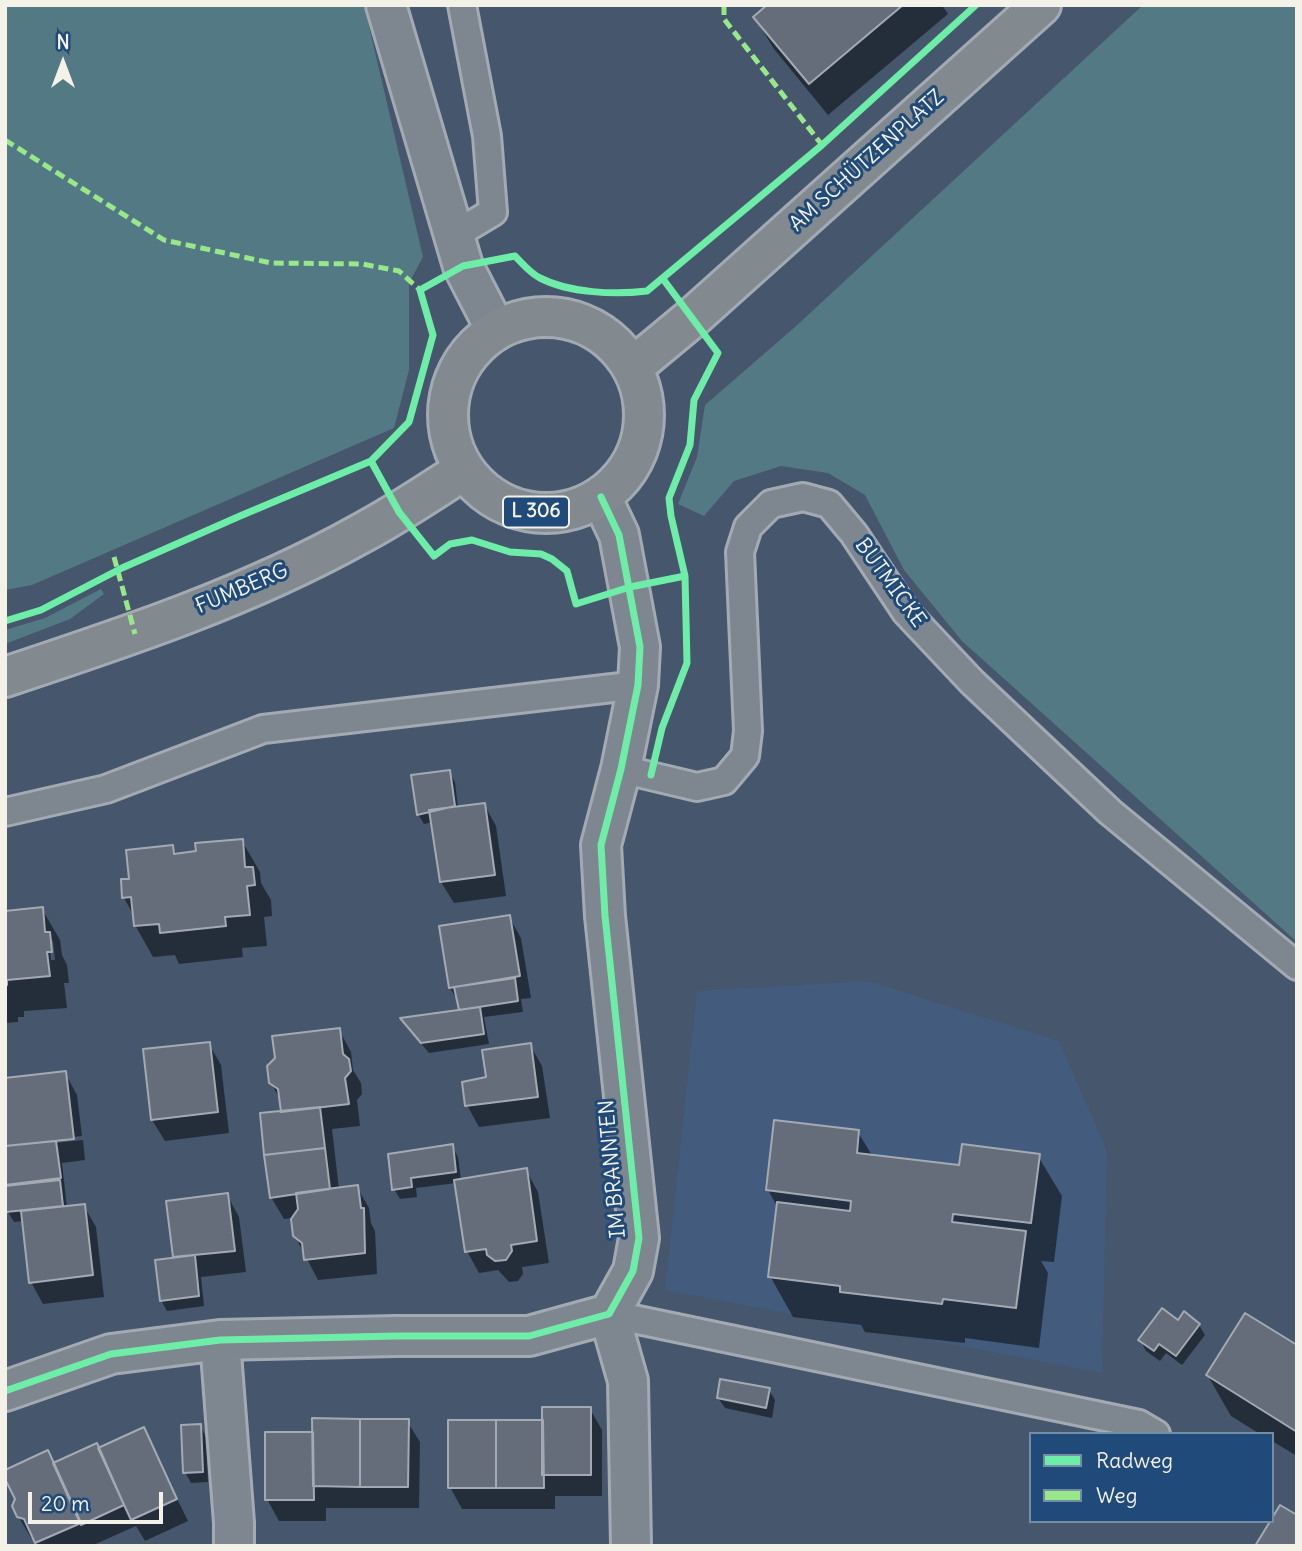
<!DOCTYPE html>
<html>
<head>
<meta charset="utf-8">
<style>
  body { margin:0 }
  #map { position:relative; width:1302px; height:1551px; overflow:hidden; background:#45566d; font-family:Delius,sans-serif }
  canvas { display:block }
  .frame { position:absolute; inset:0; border:7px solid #f4f1e8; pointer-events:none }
  .legend { position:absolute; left:1029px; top:1432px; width:245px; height:91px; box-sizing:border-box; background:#1f4a7a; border:2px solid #748da6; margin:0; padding:9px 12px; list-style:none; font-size:21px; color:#f4f1e8 }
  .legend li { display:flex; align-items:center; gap:14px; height:35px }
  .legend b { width:35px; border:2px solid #748da6 }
  .north { position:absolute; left:28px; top:28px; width:70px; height:70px; -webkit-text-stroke:5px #1f4a7a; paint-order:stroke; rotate:0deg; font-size:19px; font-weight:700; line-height:28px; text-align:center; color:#f4f1e8 }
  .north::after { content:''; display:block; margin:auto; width:24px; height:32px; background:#f4f1e8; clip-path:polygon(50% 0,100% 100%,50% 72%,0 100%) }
  .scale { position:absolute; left:28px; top:1492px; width:135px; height:32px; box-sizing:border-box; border:4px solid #f4f1e8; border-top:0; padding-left:9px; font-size:21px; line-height:24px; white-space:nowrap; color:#f4f1e8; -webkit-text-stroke:5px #1f4a7a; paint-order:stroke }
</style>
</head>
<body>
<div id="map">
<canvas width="1302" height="1551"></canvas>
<div class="frame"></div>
<ul class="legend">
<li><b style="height:9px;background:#6deda7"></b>Radweg</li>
<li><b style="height:9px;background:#98e88a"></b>Weg</li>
</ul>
<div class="north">N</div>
<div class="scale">20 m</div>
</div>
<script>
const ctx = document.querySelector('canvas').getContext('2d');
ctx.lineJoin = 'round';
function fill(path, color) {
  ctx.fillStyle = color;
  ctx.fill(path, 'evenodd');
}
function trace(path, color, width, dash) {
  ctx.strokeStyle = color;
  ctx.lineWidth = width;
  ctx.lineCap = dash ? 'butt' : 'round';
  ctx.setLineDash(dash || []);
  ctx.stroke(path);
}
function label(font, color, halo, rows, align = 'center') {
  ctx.font = font + ' Delius,sans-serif';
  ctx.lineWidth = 6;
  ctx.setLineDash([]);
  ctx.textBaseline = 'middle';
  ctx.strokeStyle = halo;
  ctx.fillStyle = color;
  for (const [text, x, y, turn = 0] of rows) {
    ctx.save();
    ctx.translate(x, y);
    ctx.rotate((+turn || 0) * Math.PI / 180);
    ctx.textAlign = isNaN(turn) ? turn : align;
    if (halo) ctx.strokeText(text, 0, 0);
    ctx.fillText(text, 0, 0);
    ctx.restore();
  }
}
const built = new Path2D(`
  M868,981L1059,1041L1107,1151L1102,1373L665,1290L697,991Z`);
const green = new Path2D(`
  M5,5H364L423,257L409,283V370L394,428L32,585L5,590Z
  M1143,5H1297V942L962,641L904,570L865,495L828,473L781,466L734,481L704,516L678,504L697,457L705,405L795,327Z
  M101,589L104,594L70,619L5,644V630L45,618Z`);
const shadow = new Path2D(`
  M770,5H942L948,14L828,115L774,49L755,18Z
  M449,772L455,782L458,808L484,804L496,826L506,896L454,903L441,882L433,822L424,824L418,814Z
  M242,841L260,872L261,883L271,900L272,916L264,917L267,946L242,948L243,957L179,964L175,955L153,957L135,925L134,916L124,898L131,880L172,847L177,855L198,853Z
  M42,909L60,940L62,955L67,965L69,983H64L67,1008L24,1011V1017H18V1022L5,1023V912ZM49,937L53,941L55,960H51Z
  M509,917L521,938L531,998L521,999L523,1012L484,1017L489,1044L429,1053L401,1019L461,1011L459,1003L450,988L441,927Z
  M339,1030L351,1052L353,1070L361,1083L362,1094L357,1100L360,1126L332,1129L339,1189L357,1187L369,1208L371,1223L375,1231L377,1274L318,1280L295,1236L293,1218L284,1219L271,1197L282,1112L281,1101L271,1083Z
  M209,1044L221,1065L229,1133L165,1141L152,1120Z
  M530,1045L542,1066L550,1118L479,1127L467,1105L488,1079Z
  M65,1073L77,1095L82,1136L55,1139V1143L83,1140L85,1160L62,1163L67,1208L84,1206L96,1227L104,1297L43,1304L31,1282L24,1221L14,1222L8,1212L5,1193V1080Z
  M858,1132L873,1157L961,1167L1038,1156L1062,1196L1054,1262L1041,1261L1048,1273L1039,1348L965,1338V1343L865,1332L861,1325L793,1317L770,1276L778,1208L768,1190Z
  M452,1146L458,1157L461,1180L526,1170L538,1192L549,1263L522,1267L523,1274L518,1281L509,1282L498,1270L479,1273L467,1251L456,1183L416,1188L417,1197L400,1199L394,1189Z
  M227,1195L239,1217L246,1272L201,1277L204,1306L167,1311L161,1300L176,1259L175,1257Z
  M1179,1322L1199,1325L1205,1335L1182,1365L1166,1353L1160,1361L1146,1351L1140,1340Z
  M1297,1347V1456L1272,1441V1434H1260L1231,1416L1208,1376Z
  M769,1390L775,1400L772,1418L725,1408L718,1398Z
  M590,1409L602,1430V1496H555V1509H462L450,1487L543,1422Z
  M407,1421L420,1442L419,1508H326V1521H279L267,1499L314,1434Z
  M200,1426L206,1437L208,1482L191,1483L185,1472Z
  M143,1429L188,1521L145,1541L136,1526L91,1546H38L35,1540L31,1538L18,1516L54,1464L98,1449Z`);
const building = new Path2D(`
  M767,5H903L809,84L753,17Z
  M450,770L455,806L417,815L411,775Z
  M485,803L495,875L440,882L429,810Z
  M243,839L245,867H253L255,885L247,886L250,915L225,917L226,926L160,933L159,924L134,926L131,897L122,898L121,879H129L126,850L173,845L174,854L196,851L195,843Z
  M43,907L45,932H50L52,952H47L50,976L7,980V985L5,986V911Z
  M510,915L520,976L449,988L439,926Z
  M515,978L518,1001L459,1010L454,987Z
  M480,1007L484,1034L421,1043L400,1018Z
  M340,1028L343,1054L349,1059L351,1071L345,1078L349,1104L281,1112L278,1089L269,1083L267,1066L275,1058L272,1036Z
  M210,1042L218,1112L151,1120L143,1049Z
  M531,1043L538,1097L465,1106L462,1082L486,1077L482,1050Z
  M66,1071L74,1139L5,1146V1078Z
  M320,1107L325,1148L264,1155L260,1113Z
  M774,1120L859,1130L857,1153L959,1165L962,1144L1040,1154L1031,1223L953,1214L952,1222L1026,1231L1016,1308L943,1299L942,1304L840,1292V1286L768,1277L777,1202L850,1211L851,1201L766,1190Z
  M56,1141L61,1178L5,1185V1146Z
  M453,1144L456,1172L411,1178L412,1187L392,1190L388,1154Z
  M325,1148L330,1189L270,1198L264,1155Z
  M527,1168L537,1241L511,1245L512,1251L506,1260L495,1261L487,1255L486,1249L465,1252L454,1180Z
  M60,1180L63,1206L6,1212L5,1186Z
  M358,1185L361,1208H364L365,1253L304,1260L302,1243L293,1236L291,1219L298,1209L296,1193Z
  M228,1193L235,1251L173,1257L166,1201Z
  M85,1204L93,1275L29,1283L21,1211Z
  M195,1255L199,1296L160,1301L155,1260Z
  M1162,1308L1178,1320L1184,1311L1200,1324L1176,1356L1159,1344L1154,1351L1138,1340Z
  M1245,1313L1297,1345V1432L1206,1375Z
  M720,1379L770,1388L766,1408L717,1398Z
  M542,1407H591V1475H542Z
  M312,1418L360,1419V1487L313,1486Z
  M360,1419H409L408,1487H360Z
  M448,1420H496V1488H448Z
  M496,1420H543L544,1488H496Z
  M201,1424L203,1472L183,1473L181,1425Z
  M144,1427L177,1499L131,1520L98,1448Z
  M265,1432H313L314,1500H265Z
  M97,1443L124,1505L81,1525L53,1463Z
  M48,1450L81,1523L35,1543L24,1519L17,1517L12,1506L15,1499L5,1479V1470Z
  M1280,1505L1297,1515V1546H1255Z`);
const lane = new Path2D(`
  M453,236L493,212L487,136L462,5
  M621,769L697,787L724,781L745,756L748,731L740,552L748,527L771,504L803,497L829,504L854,534L906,612L972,682L1110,812L1297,966
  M5,812L106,789L263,729L638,685
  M609,1314L1139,1424L1156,1434`);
const street = new Path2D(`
  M386,5L463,266L496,330
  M609,1314L628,1381L631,1546
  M220,1340L234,1523V1546
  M5,1391L111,1354L220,1340L396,1336H529L609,1314L633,1271L639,1238L605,916L601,845L621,769L638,685L640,647L619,535L601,497`);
const primary = new Path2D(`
  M448 415a98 98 0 1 1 196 0a98 98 0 1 1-196 0Z
  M633,367L692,318L1041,5
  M5,677C126,637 249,596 360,534C396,515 430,492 464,470`);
const quiet = new Path2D(`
  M724,5V19L822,145
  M5,140L164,240L271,263L362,264L399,271L420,290
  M114,557L135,634`);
const cycleway = new Path2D(`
  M371,461L399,512L434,556L450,544L472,540L510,552L541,554L552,559L567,571L576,604L630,587L685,576
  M5,621L41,610L122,568L240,516L371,461L409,422L433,335L420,290L463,266L515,256C522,263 530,273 540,278C569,293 615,295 647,291L822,145L976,5
  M651,775L662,728L687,663L685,576L671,516L669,498L690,445L694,400L718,353L663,279
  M5,1391L111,1354L220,1340L396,1336H529L609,1314L633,1271L639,1238L605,916L601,845L621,769L638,685L640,647L619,535L601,497`);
const shields = [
  [536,512,66]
];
const shieldNames = [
  ["L 306",536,512]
];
const streetNames = [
  ["AM SCHÜTZENPLATZ",867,161,-42],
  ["BUTMICKE",890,583,54],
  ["FUMBERG",242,589,-23],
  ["IM BRANNTEN",613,1169,-95]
];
fill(built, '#435b7d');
fill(green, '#537a84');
fill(shadow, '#0007');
fill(building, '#656d7b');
trace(building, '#a3aab3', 2);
trace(lane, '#a3aab3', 32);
trace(street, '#a3aab3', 44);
trace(primary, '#a3aab3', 44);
trace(lane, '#7e878f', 26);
trace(street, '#7e878f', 38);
trace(primary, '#828a90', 38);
trace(quiet, '#98e88a', 5, [10, 5]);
trace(cycleway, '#6deda7', 7);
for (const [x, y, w] of shields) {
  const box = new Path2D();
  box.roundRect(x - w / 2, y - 15.5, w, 31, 5);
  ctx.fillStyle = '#1f4a7a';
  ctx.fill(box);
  trace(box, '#f4f1e8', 2);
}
label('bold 19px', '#f4f1e8', null, shieldNames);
label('21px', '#f4f1e8', '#1f4a7a', streetNames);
</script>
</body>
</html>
